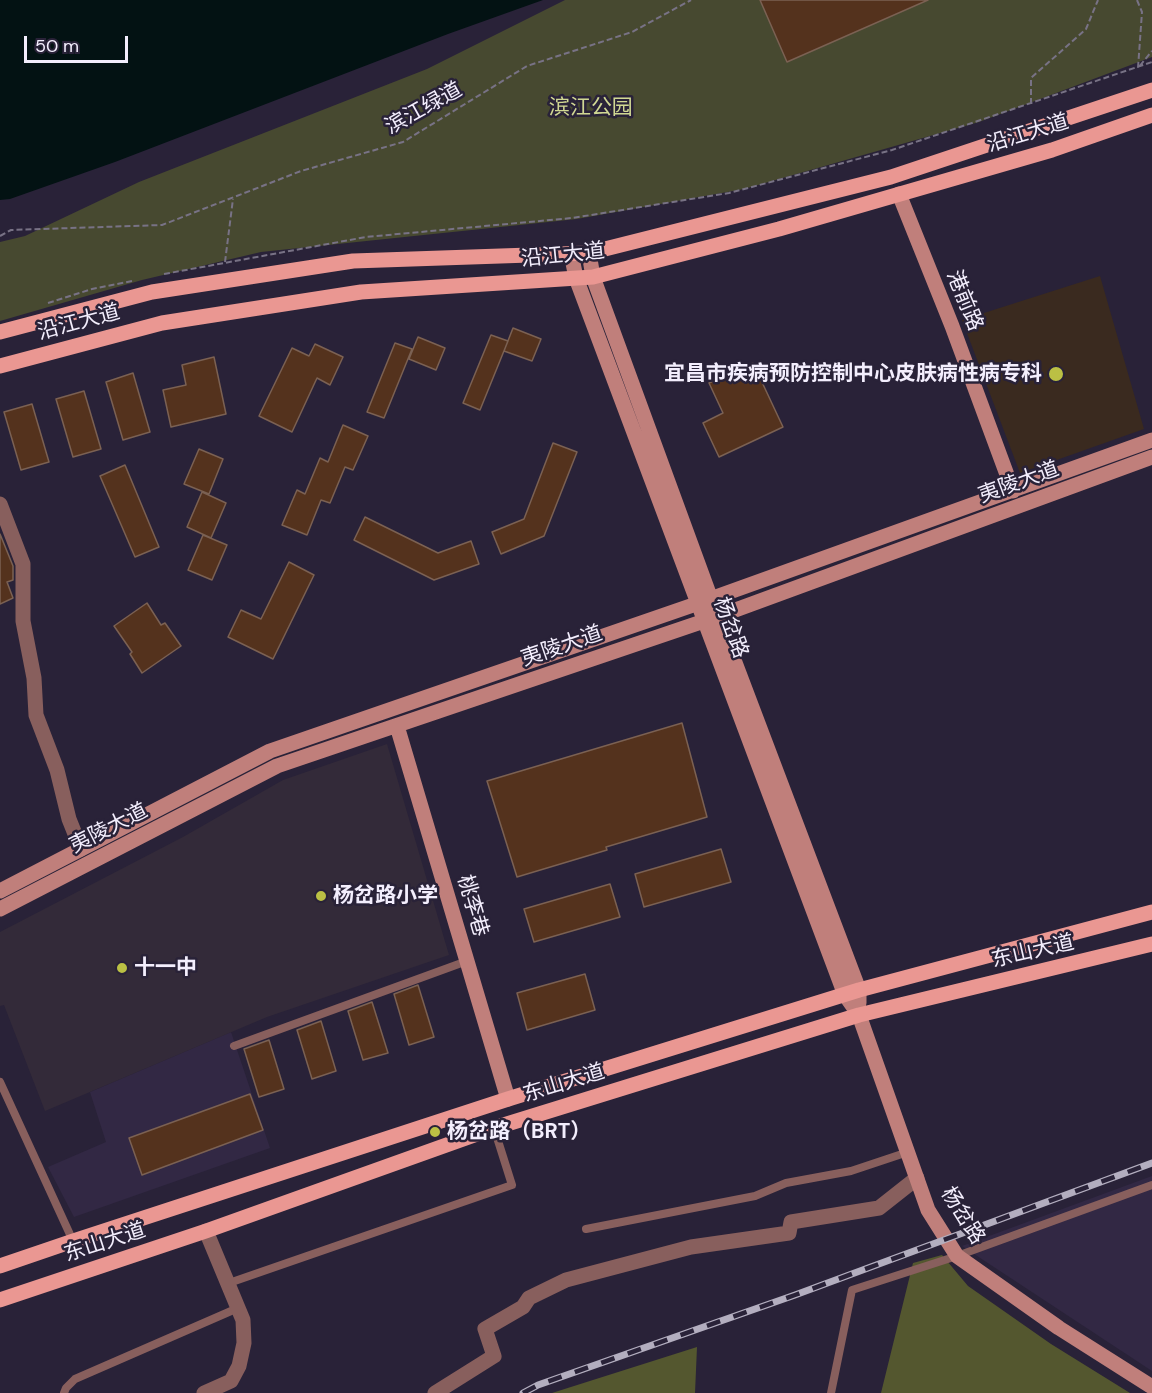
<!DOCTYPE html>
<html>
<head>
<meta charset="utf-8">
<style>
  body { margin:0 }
  #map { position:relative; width:1152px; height:1393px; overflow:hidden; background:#292238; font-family:"DM Sans",sans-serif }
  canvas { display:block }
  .scale { position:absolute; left:24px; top:36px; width:104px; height:27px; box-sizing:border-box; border:3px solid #f3eefd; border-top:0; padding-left:8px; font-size:18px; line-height:21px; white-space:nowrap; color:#f3eefd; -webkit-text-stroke:4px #292238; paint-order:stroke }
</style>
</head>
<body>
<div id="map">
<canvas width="1152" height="1393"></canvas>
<div class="scale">50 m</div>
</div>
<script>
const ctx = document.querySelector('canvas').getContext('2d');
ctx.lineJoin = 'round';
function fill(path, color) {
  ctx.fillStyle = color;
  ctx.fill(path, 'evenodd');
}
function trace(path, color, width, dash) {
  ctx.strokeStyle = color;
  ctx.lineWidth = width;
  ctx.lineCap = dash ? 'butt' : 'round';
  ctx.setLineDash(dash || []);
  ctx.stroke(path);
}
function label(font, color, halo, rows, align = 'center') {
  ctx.font = font + ' "DM Sans","Noto Sans SC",sans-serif';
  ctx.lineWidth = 5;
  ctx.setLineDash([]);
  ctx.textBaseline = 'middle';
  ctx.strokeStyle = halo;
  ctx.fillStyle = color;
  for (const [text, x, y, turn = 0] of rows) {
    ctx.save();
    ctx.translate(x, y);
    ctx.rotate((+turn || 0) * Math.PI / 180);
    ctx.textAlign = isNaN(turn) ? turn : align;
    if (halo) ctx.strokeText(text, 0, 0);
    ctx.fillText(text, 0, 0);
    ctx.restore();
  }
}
const built = new Path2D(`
  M231,1032L270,1148L74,1217L48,1167L106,1142L90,1092Z
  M1152,1176V1371L962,1246Z`);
const education = new Path2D(`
  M387,744L449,955L267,1017L45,1111L4,1005L0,1006V932L183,837L283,780Z`);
const medical = new Path2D(`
  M1100,276L1144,429L1020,473L962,320Z`);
const green = new Path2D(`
  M565,0H1152V57L979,122L744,189L577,219L261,252L142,280L0,321V242L25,236L139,182L427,69Z`);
const forest = new Path2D(`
  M942,1255L968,1286L1051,1344L1130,1393H881L913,1263Z
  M697,1347L695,1393H552Z`);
const water = new Path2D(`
  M0,0H543L448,34L115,162L10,199L0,200Z`);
const building = new Path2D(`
  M760,0H928L787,62Z
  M513,328L541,339L532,361L504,351Z
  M491,335L508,341L480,410L463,403Z
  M418,337L445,348L436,370L409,359Z
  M395,343L412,349L384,418L367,412Z
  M315,344L343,357L330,385L317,378L292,432L259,416L292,348L309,356Z
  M214,357L226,414L171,427L163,390L186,385L182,365Z
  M753,363L783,427L719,457L703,423L723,413L709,383Z
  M133,373L150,432L123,440L106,382Z
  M84,391L101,449L73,457L56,399Z
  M32,404L49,462L21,470L4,412Z
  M343,425L368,436L353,470L345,467L330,503L321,500L307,535L282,525L297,490L305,494L320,458L328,462Z
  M553,443L577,452L544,536L501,554L492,532L524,519Z
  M199,449L223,459L209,494L184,484Z
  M125,465L159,547L135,557L100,476Z
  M202,492L226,503L211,538L187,527Z
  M365,517L438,553L471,541L479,564L434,580L354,540Z
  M0,534L13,566V580L7,582L13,598L0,604Z
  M203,535L227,545L212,580L188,570Z
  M289,562L314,575L273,659L228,637L241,610L261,619Z
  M147,603L161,625L165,623L181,646L142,673L130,654L132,652L114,626Z
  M682,723L707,817L606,847L607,850L517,877L487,781Z
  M721,849L731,882L644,907L635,874Z
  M610,884L620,917L534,942L524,909Z
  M585,974L595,1010L527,1030L517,993Z
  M418,985L434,1037L409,1045L394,994Z
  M372,1002L388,1053L363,1060L348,1011Z
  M321,1021L336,1071L312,1079L297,1030Z
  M269,1040L284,1089L259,1097L244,1049Z
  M250,1094L263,1130L142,1175L129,1138Z`);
const path = new Path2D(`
  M1137,0L1142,12L1138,68L1152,51
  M1031,104V78L1086,29L1098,0
  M0,236L11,230L162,225L301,171L403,142L527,66L632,32L691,0
  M225,262L233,199
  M164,274L366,237L572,218L729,193L892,150L1152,62
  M48,303L92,289L132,281`);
const lane = new Path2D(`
  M234,1046L467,961
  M0,1082L73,1241
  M586,1229L755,1196L786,1183L851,1171L908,1152
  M229,1283L512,1185L494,1128
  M64,1393L66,1388L75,1379L238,1308
  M831,1393L852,1290L957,1256L1152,1185`);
const street = new Path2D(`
  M0,504L23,564V621L34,678L36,715L57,770L69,819L81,849
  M204,1393L231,1381L239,1366L244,1343L243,1320L206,1231
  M435,1393L494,1356L485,1329L523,1307L529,1298L566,1280L691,1247L789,1233L791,1222L879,1208L917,1178`);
const secondary = new Path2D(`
  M899,194L952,326L1013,491
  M571,253L576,278L845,995L859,1015L928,1210L957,1256L1059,1328L1152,1387
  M589,253L593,277L711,599L859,990V1003
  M397,726L508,1099
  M0,891L270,751L699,603L1152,440
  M0,909L277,766L719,616L1152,457`);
const primary = new Path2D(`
  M0,332L152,292L353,261L589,253L891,177L1152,90
  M0,366L162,323L361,292L593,277L779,229L1052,150L1152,115
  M0,1266L73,1241L508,1099L859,990L1152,912
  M0,1300L206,1231L494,1128L859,1015L1152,944`);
const rail = new Path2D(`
  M523,1393L538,1385L795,1295L1152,1163`);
const markers = [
  [1056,374,8,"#bbc044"],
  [321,896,6,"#bbc044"],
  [122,968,6,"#bbc044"],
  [435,1132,6,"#bbc044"]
];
const parkNames = [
  ["滨江公园",591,108]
];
const streetNames = [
  ["滨江绿道",424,109,-29],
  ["沿江大道",1028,134,-17],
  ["沿江大道",563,256,-6],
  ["港前路",964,301,68],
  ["沿江大道",79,323,-15],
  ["夷陵大道",1019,483,-20],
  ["杨岔路",730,628,70],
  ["夷陵大道",562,647,-19],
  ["夷陵大道",109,829,-27],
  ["桃李巷",472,906,74],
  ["东山大道",1033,952,-13],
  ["东山大道",564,1084,-17],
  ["杨岔路",962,1216,58],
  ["东山大道",105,1243,-18]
];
const poiNames = [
  ["宜昌市疾病预防控制中心皮肤病性病专科",1042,374,"right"],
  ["杨岔路小学",333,896],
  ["十一中",134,968],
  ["杨岔路（BRT）",447,1132]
];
fill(built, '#322844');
fill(education, '#332a39');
fill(medical, '#3a2a1f');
fill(green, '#474930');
fill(forest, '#54572f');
fill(water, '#031213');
fill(building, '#54321d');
trace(building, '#7b6153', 1.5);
trace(path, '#787285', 2, [6, 3]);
trace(lane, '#885f5d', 8);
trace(street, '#885f5d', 15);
trace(secondary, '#c07f7b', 15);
trace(primary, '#ea9792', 15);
trace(rail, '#b3aebf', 7);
trace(rail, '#292238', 4.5, [14]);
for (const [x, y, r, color] of markers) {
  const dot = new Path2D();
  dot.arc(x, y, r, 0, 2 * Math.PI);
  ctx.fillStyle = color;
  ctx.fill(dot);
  trace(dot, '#292238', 2);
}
label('21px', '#d1d893', '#292238', parkNames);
label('21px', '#f3eefd', '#292238', streetNames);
label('bold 21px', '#f3eefd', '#292238', poiNames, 'left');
</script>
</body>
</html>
